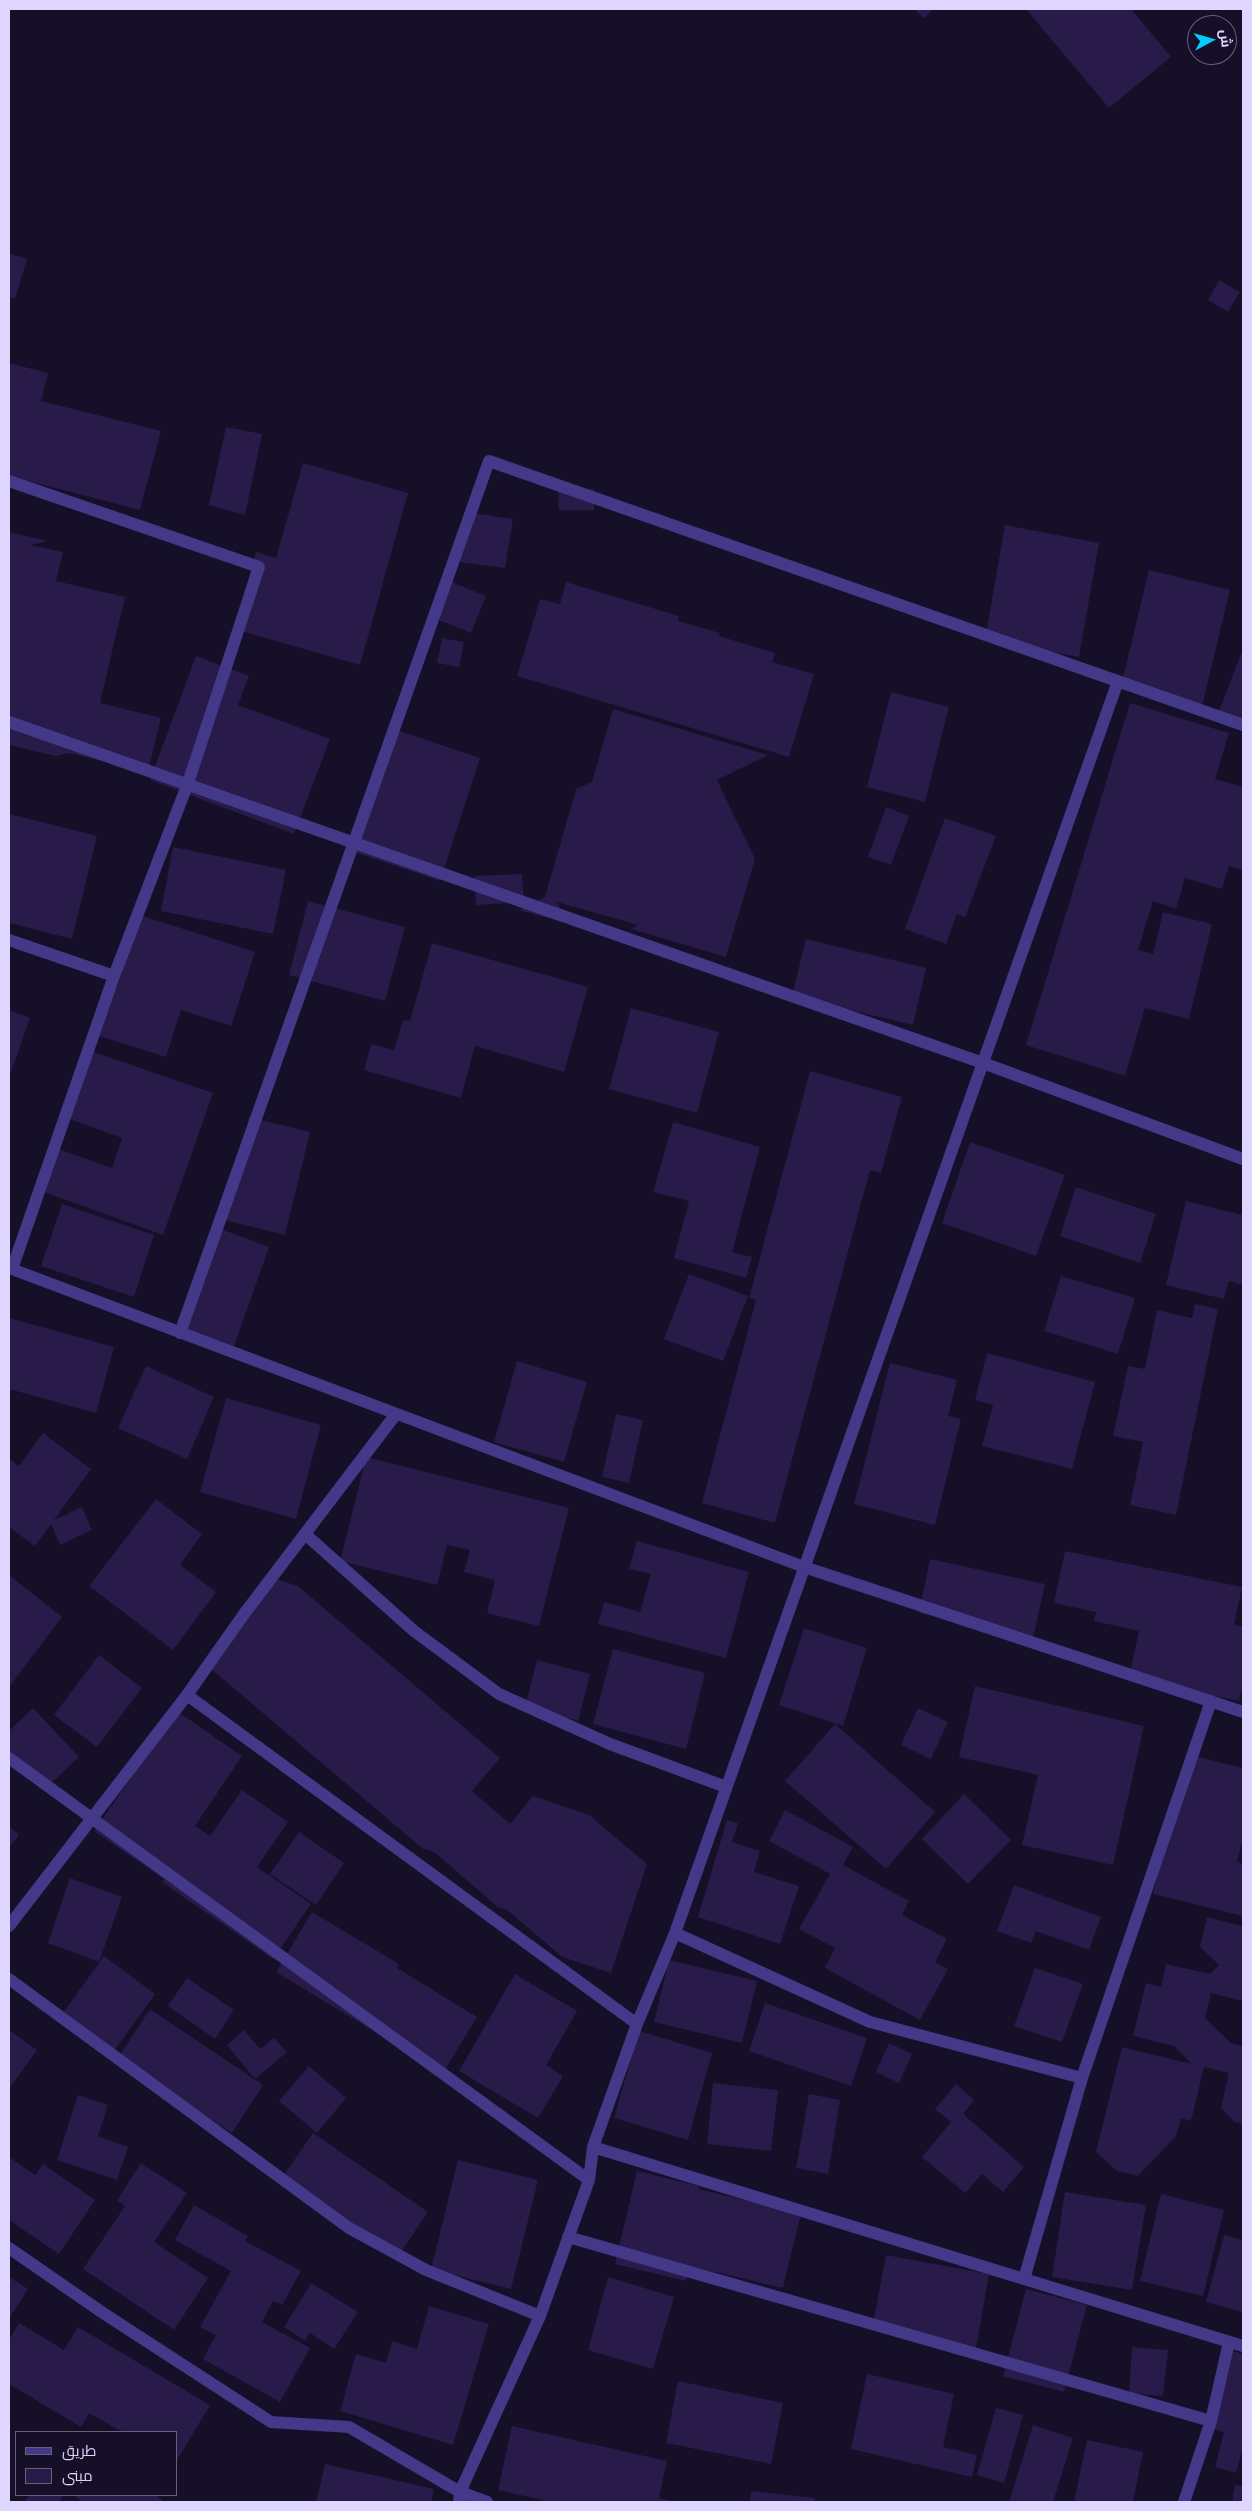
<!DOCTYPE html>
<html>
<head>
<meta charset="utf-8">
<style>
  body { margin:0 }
  #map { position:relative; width:1252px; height:2511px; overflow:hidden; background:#160f28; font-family:"Titillium Web",Cairo,sans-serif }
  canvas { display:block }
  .frame { position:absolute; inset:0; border:10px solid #ded6ff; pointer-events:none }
  .legend { position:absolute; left:15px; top:2431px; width:162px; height:65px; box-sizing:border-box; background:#160f28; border:1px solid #665f7e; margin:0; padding:6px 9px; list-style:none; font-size:15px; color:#ded6ff }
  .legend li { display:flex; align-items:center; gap:10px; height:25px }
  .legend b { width:25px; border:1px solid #665f7e }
  .north { position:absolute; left:1187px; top:15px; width:50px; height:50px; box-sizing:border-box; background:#160f28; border:1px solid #665f7e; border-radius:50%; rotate:84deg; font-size:14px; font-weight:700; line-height:20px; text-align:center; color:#ded6ff }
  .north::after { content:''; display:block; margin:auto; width:18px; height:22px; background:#02cdff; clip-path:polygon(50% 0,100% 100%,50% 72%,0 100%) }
</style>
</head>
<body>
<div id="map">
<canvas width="1252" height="2511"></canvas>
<div class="frame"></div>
<ul class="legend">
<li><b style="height:6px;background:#433988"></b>طريق</li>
<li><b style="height:14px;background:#281a49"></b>مبنى</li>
</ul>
<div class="north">ش</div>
</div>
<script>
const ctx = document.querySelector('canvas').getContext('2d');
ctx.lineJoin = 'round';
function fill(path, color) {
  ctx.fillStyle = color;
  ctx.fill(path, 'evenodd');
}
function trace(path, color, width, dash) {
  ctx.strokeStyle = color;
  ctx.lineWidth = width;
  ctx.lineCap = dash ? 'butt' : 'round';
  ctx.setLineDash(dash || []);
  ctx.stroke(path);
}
const building = new Path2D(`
  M914,9H933L924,18Z
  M1026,9H1131L1171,57L1109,108Z
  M9,253L27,259L15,299L9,297Z
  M1219,280L1240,292L1228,312L1208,300Z
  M9,363L48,373L41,401L161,431L140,510L9,476Z
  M226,427L262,434L245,515L209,505Z
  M303,463L408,493L360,665L234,629L256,552L276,558Z
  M558,489H594V510H559Z
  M466,512L513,519L505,568L459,562Z
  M1005,525L1099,543L1079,657L985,640Z
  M9,532L48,541L30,545L63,552L56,581L125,597L100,703L161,718L148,772L69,753L56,756L9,745Z
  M1149,570L1230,590L1202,706L1121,686Z
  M449,581L486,596L471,633L434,618Z
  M566,582L679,616L678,621L720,633L719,636L775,653L772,662L814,674L789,757L517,676L540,599L560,604Z
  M442,638L464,642L459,667L437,663Z
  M1241,654L1243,655V730L1216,719Z
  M196,656L249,676L238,705L330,739L294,834L150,780Z
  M891,692L949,707L925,802L867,787Z
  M1130,703L1229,733L1215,779L1243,787V870L1229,866L1222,889L1185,878L1176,909L1153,901L1138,950L1153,954L1163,912L1212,924L1189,1019L1145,1008L1125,1076L1026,1045Z
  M613,709L768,755L717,780L755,859L726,957L631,929L638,925L557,902L569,924L519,910L545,897L576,789L592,782Z
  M388,727L480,758L440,881L348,850Z
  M886,807L909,816L891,865L868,857Z
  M9,814L97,836L72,939L9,923Z
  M945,818L996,836L965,917L957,914L946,944L905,929Z
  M173,847L286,870L273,934L161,911Z
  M522,874L524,902L476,905L475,876Z
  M308,901L405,927L385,1001L289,975Z
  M140,915L255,952L231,1026L181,1010L166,1057L90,1033L106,985L117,988Z
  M806,939L926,968L913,1025L792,996Z
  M432,943L588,987L564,1072L475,1046L461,1098L364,1070L371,1044L394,1050L403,1020L410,1021Z
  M631,1008L719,1032L697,1113L609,1089Z
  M9,1010L30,1018L9,1078Z
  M85,1049L213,1093L163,1235L41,1191L56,1148L112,1168L122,1138L61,1116Z
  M810,1071L902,1097L881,1173L870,1170L775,1523L702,1503L756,1300L749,1298Z
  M249,1117L310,1132L285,1235L224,1220Z
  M673,1122L760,1147L732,1252L752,1257L746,1278L674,1258L689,1201L653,1192Z
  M970,1142L1065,1175L1036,1256L942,1223Z
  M1076,1187L1156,1214L1140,1263L1060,1236Z
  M1186,1201L1243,1215V1285L1229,1281L1224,1299L1166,1285Z
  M62,1204L154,1235L134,1297L41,1266Z
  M213,1226L269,1247L232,1352L175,1331Z
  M689,1274L748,1296L723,1361L664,1339Z
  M1061,1276L1135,1298L1118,1354L1044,1331Z
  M1195,1304L1218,1309L1176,1515L1130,1505L1143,1442L1113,1436L1128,1366L1145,1369L1157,1310L1192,1318Z
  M9,1318L114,1347L96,1413L9,1389Z
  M987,1353L1095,1382L1072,1469L982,1446L993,1405L975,1400Z
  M517,1361L587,1382L564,1462L494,1442Z
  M890,1363L957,1380L948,1416L961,1419L935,1525L854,1504Z
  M146,1366L214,1397L187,1459L118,1428Z
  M226,1398L321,1425L296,1519L200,1492Z
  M616,1414L643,1420L629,1483L602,1477Z
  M43,1433L91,1469L54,1520L82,1507L92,1530L60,1545L51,1524L35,1546L9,1527V1458L19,1466Z
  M366,1457L569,1508L539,1626L487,1613L495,1580L464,1572L470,1550L447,1545L437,1585L340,1561Z
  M156,1499L202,1534L180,1565L216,1592L173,1650L89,1586Z
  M637,1541L749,1572L726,1658L598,1624L604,1602L640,1612L651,1574L629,1569Z
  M1065,1551L1242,1587L1234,1625L1243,1626V1681L1239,1701L1129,1678L1139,1631L1094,1621L1096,1612L1054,1603Z
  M930,1559L1045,1584L1033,1638L919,1613Z
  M9,1575L62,1617L9,1687Z
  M276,1579L298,1586L500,1758L472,1791L510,1824L533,1796L589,1815L647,1864L611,1973L562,1957L507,1910L499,1908L434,1852L422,1848L211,1669Z
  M804,1628L867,1648L843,1726L779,1705Z
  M613,1649L705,1673L686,1749L593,1724Z
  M99,1655L142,1688L97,1747L54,1715Z
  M537,1660L590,1674L578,1721L525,1707Z
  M975,1686L1144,1726L1113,1865L1022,1845L1038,1775L959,1757Z
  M33,1708L79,1757L43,1791L9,1755V1731Z
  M918,1708L948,1722L931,1759L901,1745Z
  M177,1711L242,1756L195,1826L210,1836L242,1790L288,1822L257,1867L311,1904L273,1959L162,1882L164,1879L94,1831Z
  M835,1724L935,1812L886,1869L785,1781Z
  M1187,1754L1243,1768V1837L1237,1862L1243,1864V1916L1153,1894Z
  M964,1794L1011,1840L968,1884L922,1839Z
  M785,1810L853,1847L843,1865L909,1901L902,1915L947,1939L935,1962L948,1969L920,2020L825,1968L835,1948L799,1929L830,1874L769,1841Z
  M727,1820L738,1823L732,1842L760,1851L754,1872L799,1886L780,1944L698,1917Z
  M9,1826L19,1835L9,1847Z
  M299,1832L344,1863L316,1905L270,1874Z
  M70,1878L122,1897L99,1962L48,1943Z
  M1014,1885L1101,1917L1089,1950L1036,1931L1031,1943L997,1931Z
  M312,1912L399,1964L397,1968L477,2017L443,2073L276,1972Z
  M1207,1917L1243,1926V2001L1211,1993L1205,2018L1231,2043L1243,2046V2124L1235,2122L1221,2108L1229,2073L1204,2067L1191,2121L1181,2118L1176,2136L1138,2176L1117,2171L1096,2152L1122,2047L1192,2064L1174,2046L1133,2036L1146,1983L1161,1987L1166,1964L1210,1974L1219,1965L1200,1947Z
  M104,1956L155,1994L114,2051L63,2013Z
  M669,1960L757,1981L742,2043L654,2022Z
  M1035,1968L1083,1984L1062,2042L1014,2026Z
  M515,1974L577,2011L546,2065L563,2076L538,2118L459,2071Z
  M187,1978L234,2010L215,2039L168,2006Z
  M765,2003L867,2038L851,2086L749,2051Z
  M150,2009L263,2085L232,2133L118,2058Z
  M9,2030L37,2050L9,2089Z
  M244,2030L260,2049L274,2038L287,2052L255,2079L227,2045Z
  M639,2031L712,2053L688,2140L614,2118Z
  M889,2043L912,2054L899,2083L876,2072Z
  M309,2066L346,2098L317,2133L279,2101Z
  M713,2083L778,2090L771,2151L707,2144Z
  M956,2084L974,2100L963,2114L1024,2167L1003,2192L982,2174L965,2193L922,2157L951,2122L935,2109Z
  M809,2094L840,2100L828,2174L796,2168Z
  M78,2095L108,2105L98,2136L128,2147L117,2180L57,2160Z
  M313,2133L428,2212L396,2259L281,2179Z
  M9,2157L35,2175L43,2164L95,2200L59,2254L9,2220Z
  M458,2160L538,2180L511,2289L431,2269Z
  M141,2163L187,2193L154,2242L208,2278L174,2330L83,2269L125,2206L117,2200Z
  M637,2171L699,2186L698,2189L801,2213L783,2288L690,2266L686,2281L615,2264Z
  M1065,2192L1146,2205L1132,2290L1052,2277Z
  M1161,2194L1224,2210L1203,2296L1140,2281Z
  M194,2205L248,2236L245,2241L301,2271L282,2305L273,2301L262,2322L310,2348L280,2402L203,2359L216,2335L200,2327L231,2271L175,2240Z
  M1224,2235L1243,2240V2312L1206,2302Z
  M886,2255L989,2274L976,2349L872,2330Z
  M9,2277L28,2289L9,2319Z
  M608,2277L674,2297L653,2369L588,2350Z
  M311,2283L358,2312L334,2349L310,2333L305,2341L284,2327Z
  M1026,2289L1087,2305L1064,2392L1003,2376Z
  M429,2306L489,2324L453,2445L340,2411L356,2354L386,2363L392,2341L417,2349Z
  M19,2323L64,2350L78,2327L210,2405L176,2462V2432H122L89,2413L81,2427L9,2384V2340Z
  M1132,2347L1168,2350L1163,2396L1129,2393Z
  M1225,2349L1243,2354V2446L1236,2473L1215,2467L1224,2432L1204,2427Z
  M867,2374L954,2394L943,2447L977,2455L972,2477L851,2449Z
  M678,2381L783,2403L771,2464L666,2443Z
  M996,2408L1023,2415L1004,2483L977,2475Z
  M1033,2425L1073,2438L1053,2502H1009Z
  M512,2426L667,2461L659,2498L676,2502H551L498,2490Z
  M1087,2440L1143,2452L1133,2502H1074Z
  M325,2464L434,2489L431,2502H316Z
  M1235,2485L1243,2486V2502H1232Z
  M751,2491L815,2498L814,2502H750Z
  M29,2495H64L59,2502H24Z
  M74,2495H156L164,2502H82Z`);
const minor = new Path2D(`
  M9,481L259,567L188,783L114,976L12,1269
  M9,722L983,1063L1243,1159
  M9,940L114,976
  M9,1268L804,1567L1243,1712
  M180,1333L489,461L1243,725
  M305,1534L414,1631L499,1694L610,1744L726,1787
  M187,1695L637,2024
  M9,1758L589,2180
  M9,1926L187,1695L244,1614L396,1414
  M675,1933L870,2022L1082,2078
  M9,1979L349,2228L426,2270L540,2316
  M593,2147L1243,2346
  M568,2237L1211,2421
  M9,2248L103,2313L271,2422L349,2427L460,2492L487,2502
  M1024,2279L1082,2078L1211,1701
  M459,2502L460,2492L540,2316L589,2180L593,2147L637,2024L675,1933L1118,681
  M1184,2502L1211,2421L1229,2342`);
fill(building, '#281a49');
trace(minor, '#433988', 12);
</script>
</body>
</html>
